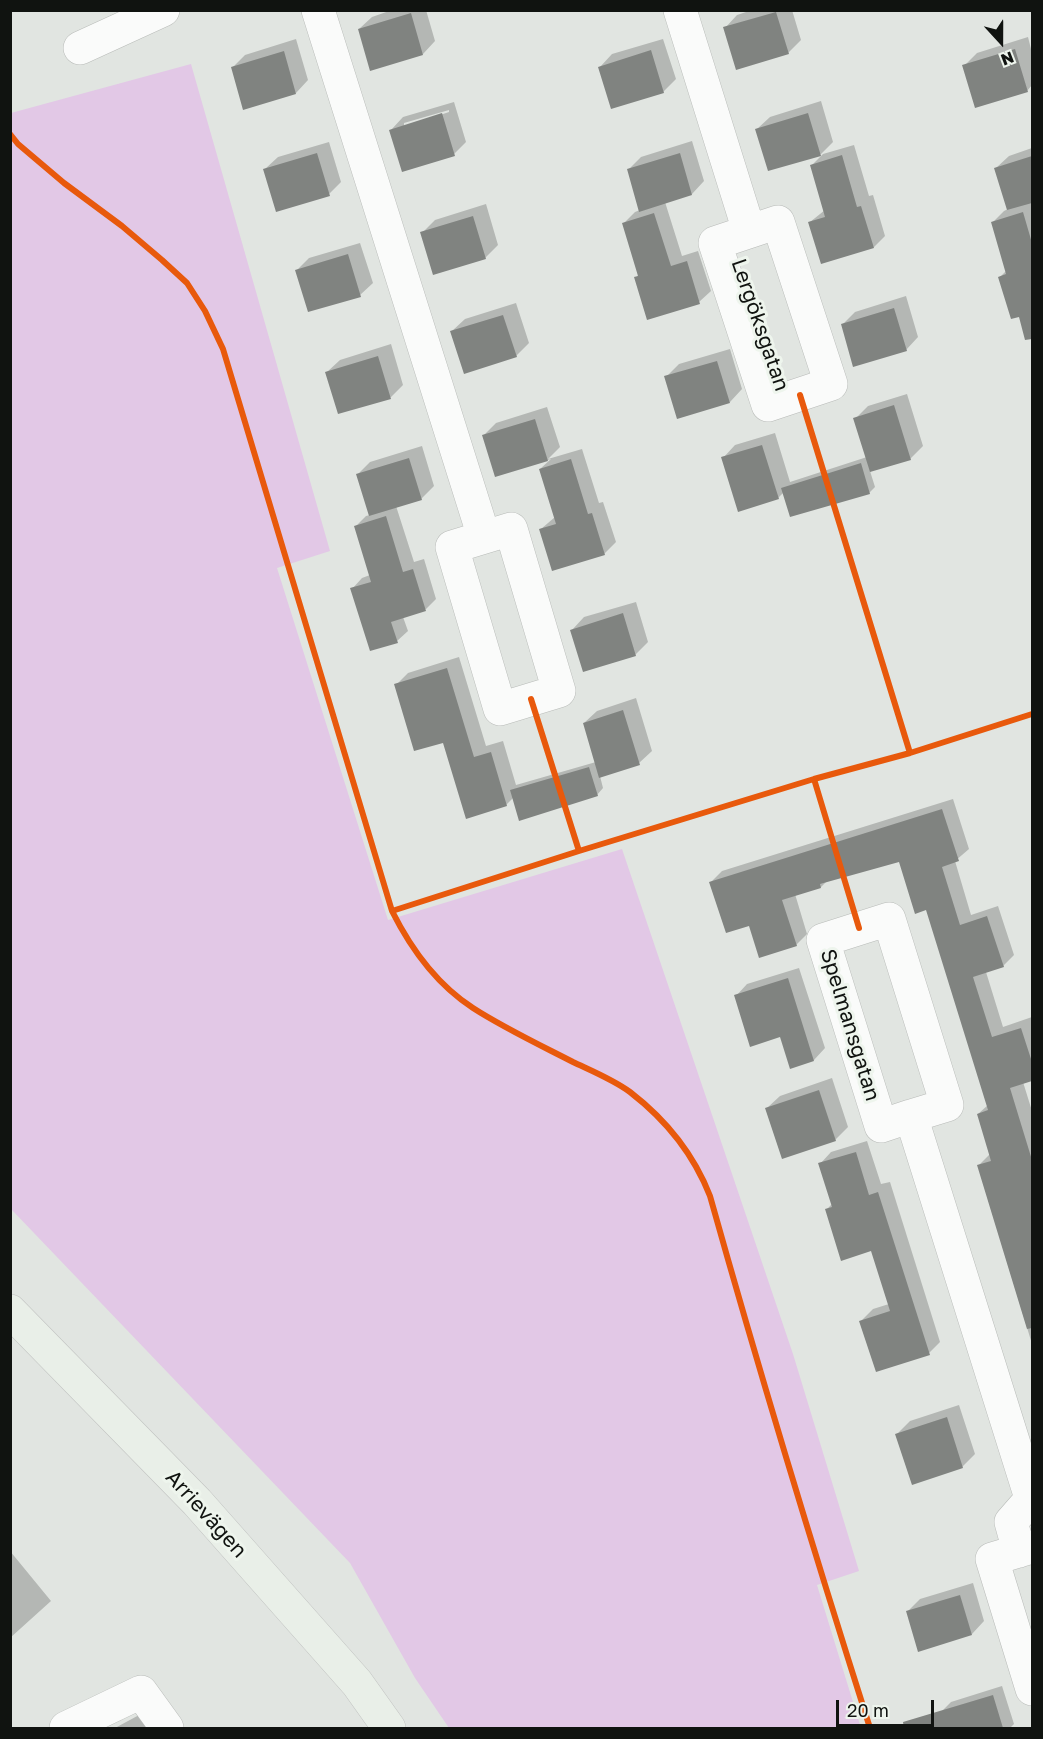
<!DOCTYPE html>
<html>
<head>
<meta charset="utf-8">
<style>
  body { margin:0 }
  #map { position:relative; width:1043px; height:1739px; overflow:hidden; background:#e1e5e1; font-family:"Golos Text",sans-serif }
  canvas { display:block }
  .frame { position:absolute; inset:0; border:12px solid #101310; pointer-events:none }
  .north { position:absolute; left:971px; top:12px; width:60px; height:60px; -webkit-text-stroke:4px #eef5ed; paint-order:stroke; rotate:159deg; font-size:16px; font-weight:700; line-height:24px; text-align:center; color:#101310 }
  .north::after { content:''; display:block; margin:auto; width:21px; height:27px; background:#101310; clip-path:polygon(50% 0,100% 100%,50% 72%,0 100%) }
  .scale { position:absolute; left:836px; top:1700px; width:98px; height:27px; box-sizing:border-box; border:3px solid #101310; border-top:0; padding-left:8px; font-size:18px; line-height:21px; white-space:nowrap; color:#101310; -webkit-text-stroke:4px #eef5ed; paint-order:stroke }
</style>
</head>
<body>
<div id="map">
<canvas width="1043" height="1739"></canvas>
<div class="frame"></div>
<div class="north">N</div>
<div class="scale">20 m</div>
</div>
<script>
const ctx = document.querySelector('canvas').getContext('2d');
ctx.lineJoin = 'round';
function fill(path, color) {
  ctx.fillStyle = color;
  ctx.fill(path, 'evenodd');
}
function trace(path, color, width, dash) {
  ctx.strokeStyle = color;
  ctx.lineWidth = width;
  ctx.lineCap = dash ? 'butt' : 'round';
  ctx.setLineDash(dash || []);
  ctx.stroke(path);
}
function label(font, color, halo, rows, align = 'center') {
  ctx.font = font + ' "Golos Text",sans-serif';
  ctx.lineWidth = 6;
  ctx.setLineDash([]);
  ctx.textBaseline = 'middle';
  ctx.strokeStyle = halo;
  ctx.fillStyle = color;
  for (const [text, x, y, turn = 0] of rows) {
    ctx.save();
    ctx.translate(x, y);
    ctx.rotate((+turn || 0) * Math.PI / 180);
    ctx.textAlign = isNaN(turn) ? turn : align;
    if (halo) ctx.strokeText(text, 0, 0);
    ctx.fillText(text, 0, 0);
    ctx.restore();
  }
}
const green = new Path2D(`
  M191,64L330,551L277,568L388,920L622,849L793,1354L859,1571L817,1585L861,1728H449L415,1678L350,1563L11,1209V113Z`);
const shadow = new Path2D(`
  M392,10H426L435,41L423,54L359,29L372,17Z
  M752,10H792L801,40L788,53L725,28L737,15Z
  M1028,37L1032,53V85L1027,91L964,66L977,53Z
  M296,39L308,80L296,93L232,68L245,55Z
  M663,39L676,79L663,92L600,67L612,54Z
  M821,101L833,142L821,154L769,170L757,129L770,117Z
  M454,102L466,142L454,154L391,130L403,117ZM449,110V112L404,127V123Z
  M692,141L704,181L692,194L665,202L682,256L698,251L711,291L699,302L636,278L639,274L624,223L635,212L640,210L628,170L641,157Z
  M329,142L341,182L329,194L265,169L278,157Z
  M854,145L869,196L873,195L885,236L874,247L810,222L825,210L812,165L823,154Z
  M1032,148V311L1012,317L1000,277L1007,270L993,222L1004,211L1008,209L996,168L1009,156Z
  M486,204L498,245L485,258L422,233L435,220Z
  M360,243L373,283L360,295L296,271L309,258Z
  M906,296L918,337L906,350L842,325L855,312Z
  M516,303L529,343L516,356L452,331L465,319Z
  M391,344L403,385L391,397L339,413L327,372L340,360Z
  M730,349L742,389L730,402L666,377L679,364Z
  M907,394L923,446L910,459L870,471L875,487L869,493L784,492L778,498L723,458L735,445L775,433L790,482L867,457L855,419L868,406Z
  M547,407L560,447L548,459L582,449L599,503L603,502L616,542L604,554L541,529L555,517L540,469L551,459L496,475L484,435L496,423Z
  M422,446L434,486L421,499L396,506L414,562L424,559L436,599L426,609L403,617L408,631L397,641L352,589L362,578L370,575L355,527L366,516L370,515L358,474L370,462Z
  M636,602L648,642L635,655L572,630L584,617Z
  M459,657L486,746L503,741L516,785L596,762L584,723L597,711L636,698L652,751L639,763L600,776L603,788L597,795L513,798L506,805L444,741L396,685L408,673Z
  M953,799L969,849L955,861L971,915L998,906L1014,955L1003,966L986,972L1003,1027L1032,1017V1079L1023,1082L1032,1111V1344L978,1166L990,1154L978,1114L988,1105L927,909L900,860L827,881L821,887L795,894L807,934L796,945L750,924L711,882L722,871Z
  M799,968L825,1048L814,1060L791,1067L781,1035L736,996L747,984Z
  M832,1078L848,1127L835,1140L767,1108L780,1096Z
  M867,1141L881,1184L890,1182L940,1342L929,1353L861,1321L873,1309L889,1304L872,1249L826,1210L832,1204L820,1164L831,1152Z
  M959,1405L975,1454L962,1467L897,1434L910,1421Z
  M10,1551L51,1601L10,1638Z
  M973,1583L984,1621L972,1634L907,1612L920,1599Z
  M1002,1686L1014,1724L1010,1728H946L941,1712L951,1702Z
  M154,1707L165,1728H115Z`);
const building = new Path2D(`
  M776,12L789,54L736,70L723,27Z
  M411,13L423,55L370,71L358,29Z
  M1015,49L1028,92L975,108L962,65Z
  M651,50L664,93L611,109L598,67Z
  M284,51L296,94L243,110L231,67Z
  M442,113L455,156L402,172L389,130Z
  M808,113L821,156L768,171L755,129Z
  M317,153L330,196L276,212L263,169Z
  M680,153L692,195L639,212L627,169Z
  M842,155L857,207L861,206L874,248L821,264L808,222L825,217L810,165Z
  M1032,156V203L1007,210L994,168Z
  M1023,212L1032,243V339L1025,340L1019,317L1011,319L998,277L1006,274L991,222Z
  M654,213L671,266L687,261L700,304L647,320L634,277L638,276L622,223Z
  M473,216L486,259L433,275L420,232Z
  M348,254L361,297L308,312L295,270Z
  M894,308L907,351L853,367L841,324Z
  M503,315L517,357L464,374L450,331Z
  M378,356L391,399L338,414L325,372Z
  M717,361L730,403L677,419L664,376Z
  M894,405L911,460L870,472L853,418Z
  M535,419L548,461L495,477L482,435Z
  M762,445L779,499L738,512L721,457Z
  M409,458L422,500L369,516L356,474Z
  M571,459L588,514L592,513L605,555L552,571L539,529L556,524L539,469Z
  M861,463L870,494L790,517L781,488Z
  M386,516L403,572L413,569L426,611L391,622L398,643L370,651L350,588L371,582L354,526Z
  M623,613L636,656L583,672L570,630Z
  M447,668L474,757L491,752L507,806L466,819L443,743L414,751L394,684Z
  M623,710L640,765L599,778L583,723Z
  M589,767L598,796L519,821L510,790Z
  M942,809L959,861L942,867L960,925L987,916L1004,967L973,977L992,1037L1021,1028L1032,1062V1081L1010,1088L1032,1160V1328L1027,1329L977,1165L991,1161L977,1114L988,1110L926,910L915,914L899,862L820,884L821,888L782,900L797,946L759,958L749,926L726,933L709,882Z
  M788,978L814,1061L790,1069L780,1037L750,1047L734,995Z
  M819,1090L836,1141L782,1159L765,1108Z
  M856,1152L869,1195L878,1192L930,1355L876,1372L859,1321L890,1311L871,1251L841,1261L825,1209L832,1207L818,1163Z
  M947,1417L963,1468L912,1485L895,1434Z
  M960,1595L972,1635L918,1652L906,1611Z
  M993,1695L1003,1728H904L903,1722Z`);
const minor = new Path2D(`
  M318,10L484,537
  M680,10L749,231
  M80,48L163,10
  M778,222L831,384L768,405L715,243Z
  M511,529L559,691L500,709L452,547Z
  M911,1116L881,1126L823,940L889,919L947,1105L911,1116L1031,1498
  M1032,1547L992,1559L1032,1689
  M1019,1551L1011,1522L1032,1498
  M66,1728L141,1692L167,1728`);
const major = new Path2D(`
  M10,1311L197,1502L357,1683L389,1728`);
const cycleway = new Path2D(`
  M10,134L18,144L64,183L122,226L162,260L187,283L205,311L223,349L392,911L579,851L814,779L910,753L1032,714
  M800,395L910,753
  M531,699L579,851
  M814,779L859,928
  M392,911C411,949 436,984 473,1008C504,1028 540,1045 573,1062C592,1071 614,1080 630,1092C665,1119 694,1155 710,1196C760,1374 814,1552 870,1728`);
const streetNames = [
  ["Lergöksgatan",760,325,71],
  ["Spelmansgatan",850,1025,73],
  ["Arrievägen",206,1514,48]
];
fill(green, '#e2c8e6');
fill(shadow, '#0003');
fill(building, '#808380');
trace(minor, '#b8bbb8', 34);
trace(major, '#c0c2c0', 34);
trace(minor, '#fafbfa', 33);
trace(major, '#e9efe8', 33);
trace(cycleway, '#e8590c', 6);
label('21px', '#101310', '#eef5ed', streetNames);
</script>
</body>
</html>
